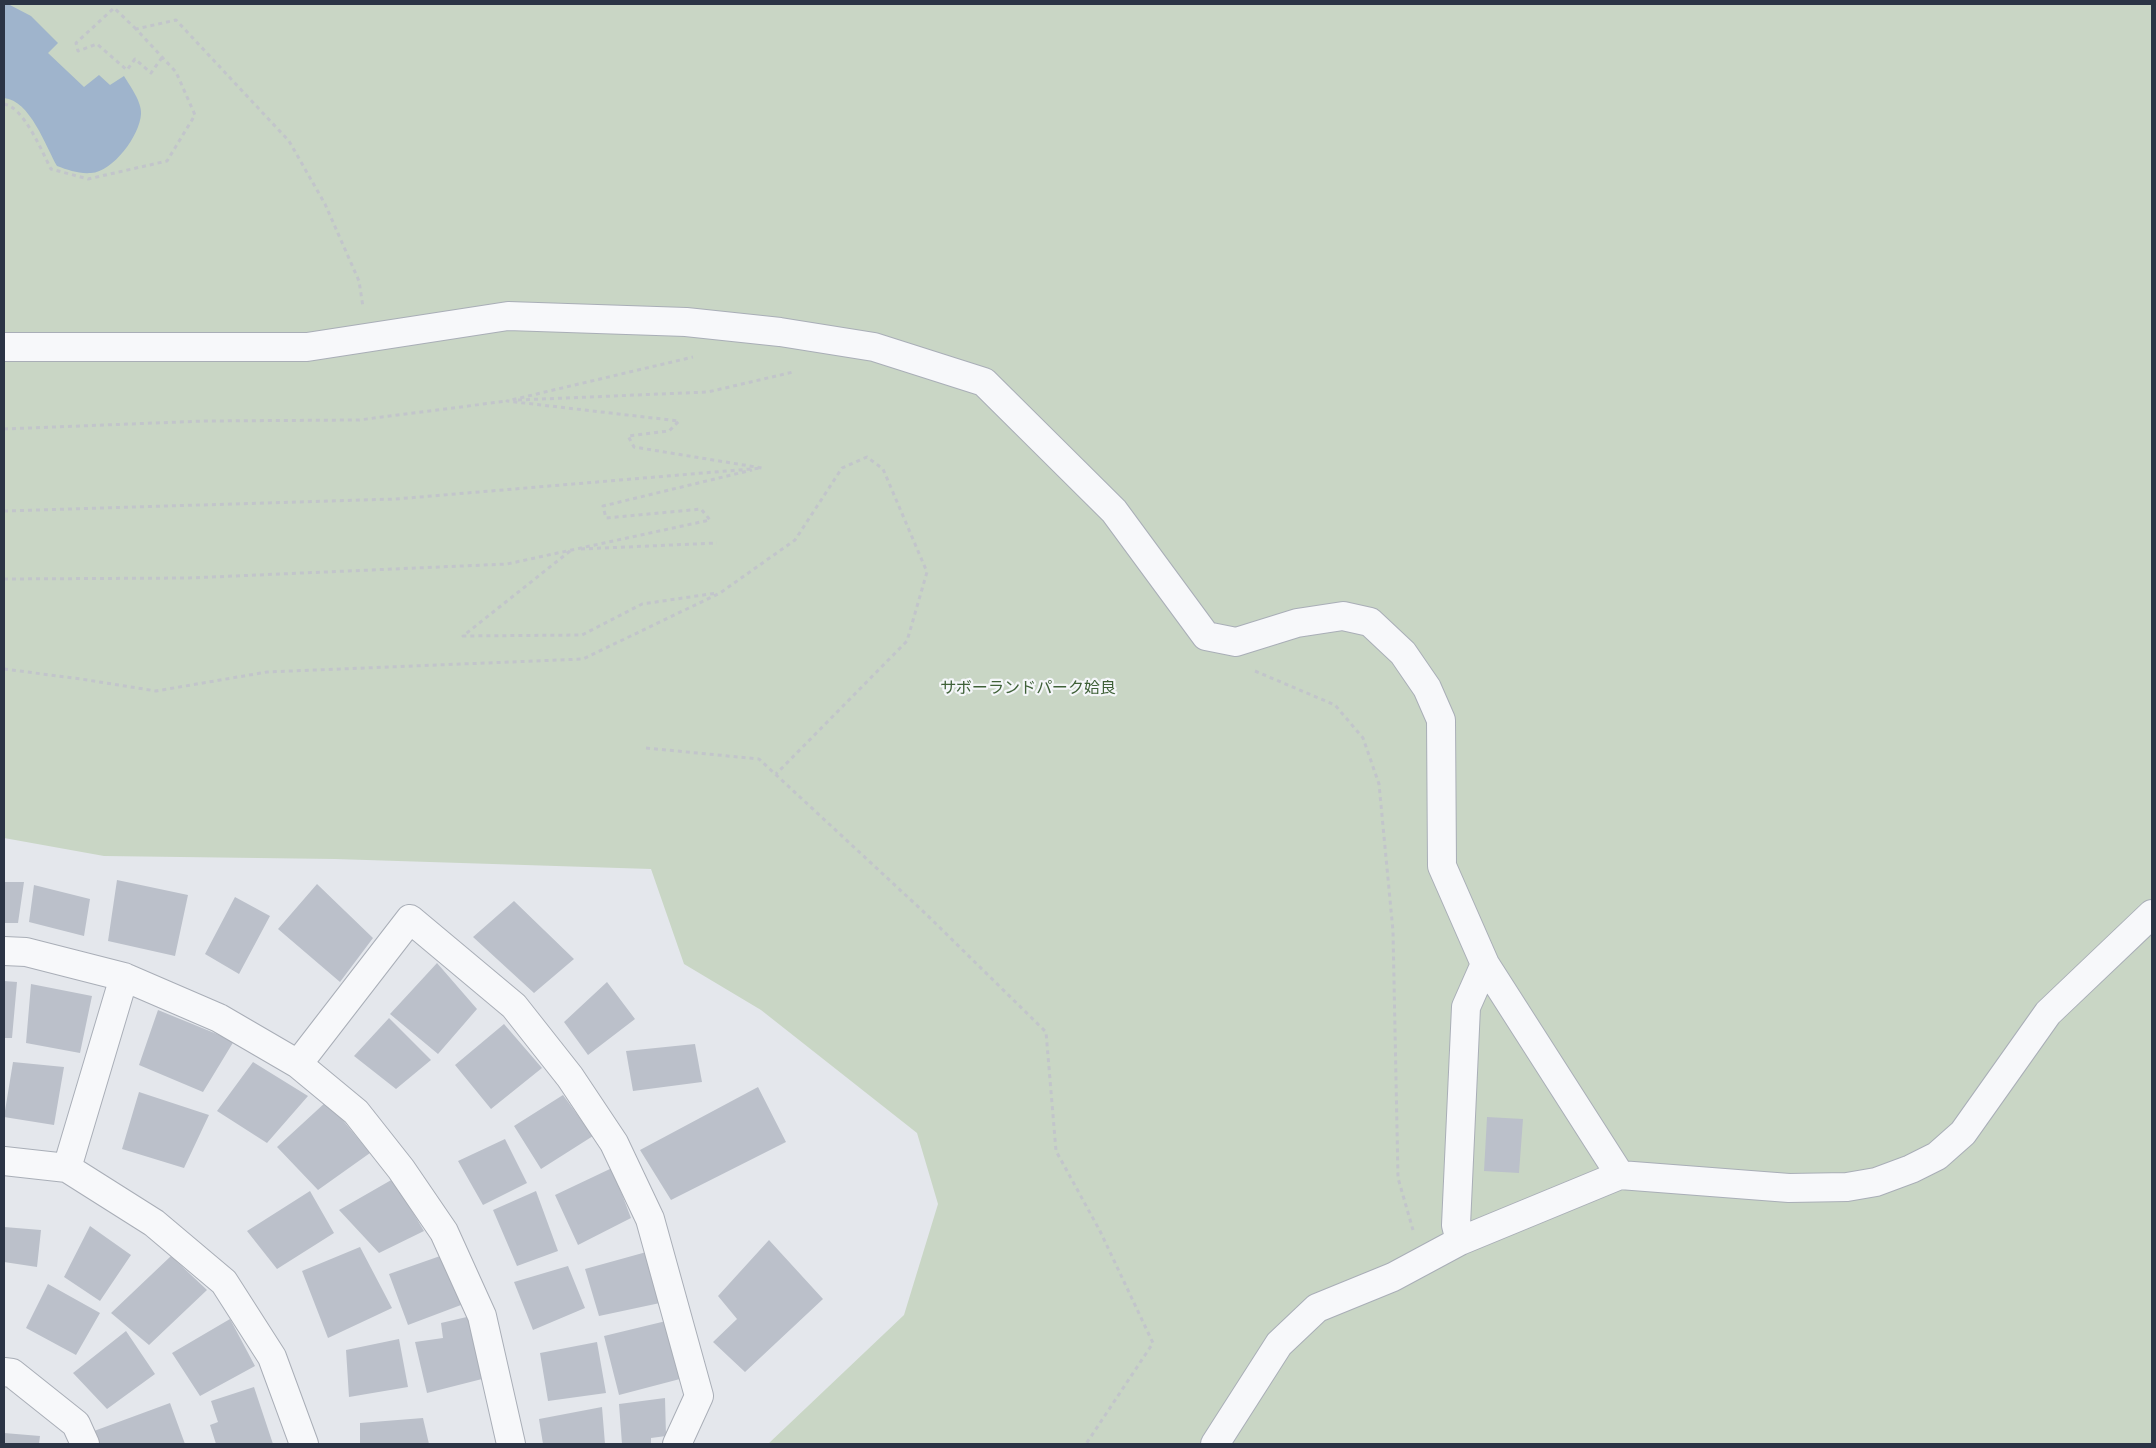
<!DOCTYPE html>
<html>
<head>
<meta charset="utf-8">
<style>
  body { margin:0 }
  #map { position:relative; width:2156px; height:1448px; overflow:hidden; background:#e4e7ec; font-family:"Archivo Narrow",sans-serif }
  canvas { display:block }
  .frame { position:absolute; inset:0; border:5px solid #2b3445; pointer-events:none }
</style>
</head>
<body>
<div id="map">
<canvas width="2156" height="1448"></canvas>
<div class="frame"></div>
</div>
<script>
const ctx = document.querySelector('canvas').getContext('2d');
ctx.lineJoin = 'round';
function fill(path, color) {
  ctx.fillStyle = color;
  ctx.fill(path, 'evenodd');
}
function trace(path, color, width, dash) {
  ctx.strokeStyle = color;
  ctx.lineWidth = width;
  ctx.lineCap = dash ? 'butt' : 'round';
  ctx.setLineDash(dash || []);
  ctx.stroke(path);
}
function label(font, color, halo, rows, align = 'center') {
  ctx.font = font + ' "Archivo Narrow","Noto Sans JP",sans-serif';
  ctx.lineWidth = 4.5;
  ctx.setLineDash([]);
  ctx.textBaseline = 'middle';
  ctx.strokeStyle = halo;
  ctx.fillStyle = color;
  for (const [text, x, y, turn = 0] of rows) {
    ctx.save();
    ctx.translate(x, y);
    ctx.rotate((+turn || 0) * Math.PI / 180);
    ctx.textAlign = isNaN(turn) ? turn : align;
    if (halo) ctx.strokeText(text, 0, 0);
    ctx.fillText(text, 0, 0);
    ctx.restore();
  }
}
const green = new Path2D(`
  M4,4H2152V1444H768L904,1315L938,1204L917,1133L761,1010L684,964L651,869L335,859L104,856L4,838Z`);
const water = new Path2D(`
  M4,4H8L31,16L58,43L48,53L84,87L99,75L110,85L124,76C130,86 142,102 141,114C140,135 113,172 91,173C79,174 68,170 57,166C46,147 30,100 4,98Z`);
const building = new Path2D(`
  M117,880L188,895L175,956L108,941Z
  M4,882H24L18,923H4Z
  M317,884L373,938L340,982L278,929Z
  M34,885L90,899L84,936L29,922Z
  M235,897L270,916L239,974L205,954Z
  M514,901L574,959L534,993L473,937Z
  M437,963L477,1009L438,1054L390,1014Z
  M4,981L17,982L12,1038H4Z
  M607,982L635,1019L588,1055L564,1022Z
  M31,984L92,996L80,1053L26,1043Z
  M158,1010L234,1041L203,1092L139,1065Z
  M389,1018L431,1060L396,1089L354,1056Z
  M504,1024L542,1068L491,1109L455,1065Z
  M695,1044L702,1082L633,1091L626,1051Z
  M13,1062L64,1067L54,1125L4,1117Z
  M253,1062L308,1096L267,1143L217,1111Z
  M758,1087L786,1142L671,1200L640,1150Z
  M139,1092L209,1115L184,1168L122,1149Z
  M563,1095L593,1136L541,1169L514,1126Z
  M327,1101L370,1153L318,1190L277,1147Z
  M1487,1117L1523,1119L1519,1173L1484,1171Z
  M505,1139L527,1183L483,1205L458,1161Z
  M612,1168L631,1218L578,1245L555,1195Z
  M393,1179L424,1231L379,1253L339,1210Z
  M310,1191L334,1233L277,1269L247,1231Z
  M536,1191L558,1251L517,1266L493,1210Z
  M90,1226L131,1255L100,1301L64,1277Z
  M4,1227L41,1230L37,1267L4,1262Z
  M769,1240L823,1299L745,1372L713,1342L737,1319L718,1296Z
  M360,1247L392,1308L328,1338L302,1271Z
  M650,1251L660,1303L599,1316L585,1269Z
  M443,1255L461,1305L408,1325L389,1274Z
  M171,1256L207,1290L149,1345L111,1313Z
  M568,1266L585,1308L533,1330L514,1282Z
  M48,1284L100,1313L76,1355L26,1328Z
  M471,1316L486,1378L427,1393L415,1342L443,1338L441,1323Z
  M230,1319L255,1366L200,1396L172,1353Z
  M666,1321L680,1379L619,1395L604,1336Z
  M126,1331L155,1374L107,1409L73,1373Z
  M399,1339L408,1387L349,1397L346,1350Z
  M597,1342L606,1393L548,1401L540,1353Z
  M254,1387L273,1444H216L210,1425L218,1422L211,1401Z
  M665,1398L666,1436L651,1438V1444H622L619,1404Z
  M170,1403L185,1444H99L94,1431Z
  M602,1407L605,1444H543L539,1419Z
  M423,1418L429,1444H360V1423Z
  M4,1433L40,1436L39,1444H4Z`);
const path = new Path2D(`
  M136,29L114,8L76,43L78,51L97,44L127,70L135,59L151,73L163,56
  M4,104C24,107 42,152 51,169L88,179L167,161L195,115L176,72L136,29L176,20L289,141L325,204L359,281L363,307
  M518,400L708,392L793,372
  M4,429L205,421L359,420L507,401
  M4,511L396,499L762,468L634,447L628,436L669,431L679,421L507,401L693,357
  M581,549L717,543
  M570,551L463,636L582,635L642,604L717,593
  M4,579L189,578L507,564L710,520L701,509L606,518L603,506L752,470
  M4,669L81,679L156,691L267,672L583,659L720,593L795,540L842,468L867,457L883,469L927,572L907,641L776,774
  M1255,671L1335,705L1363,738L1379,784L1393,931L1398,1178L1413,1230
  M646,748L759,759L926,914L1046,1032L1056,1151L1100,1231L1153,1343L1086,1444`);
const minor = new Path2D(`
  M4,347H307L508,316L686,322L780,332L874,347L984,382L1114,511L1206,636L1236,642L1297,623L1343,616L1370,622L1403,653L1427,688L1441,720L1442,866L1485,964L1620,1175
  M4,951L26,952L124,977L219,1018L298,1064L356,1112L401,1169L444,1232L482,1316L511,1444
  M298,1064L410,919L514,1006L570,1077L614,1143L650,1219L699,1396L677,1444
  M4,1161L67,1168L154,1223L224,1282L272,1357L304,1444
  M67,1168L124,977
  M1460,1241L1456,1225L1466,1007L1485,964
  M4,1372L12,1373L76,1424L85,1444
  M1215,1444L1279,1344L1317,1308L1393,1277L1460,1241L1620,1175L1789,1188L1847,1187L1876,1182L1911,1169L1937,1156L1963,1133L2048,1013L2152,914`);
const parkNames = [
  ["サボーランドパーク姶良",1028,689]
];
fill(green, '#c9d6c5');
fill(water, '#9fb4cc');
fill(building, '#bbc0ca');
trace(minor, '#a9aeb7', 30);
trace(path, '#c2c5cb', 3, [4, 4]);
trace(minor, '#f7f8fa', 28);
label('16px', '#3f6138', '#f4f6f9', parkNames);
</script>
</body>
</html>
